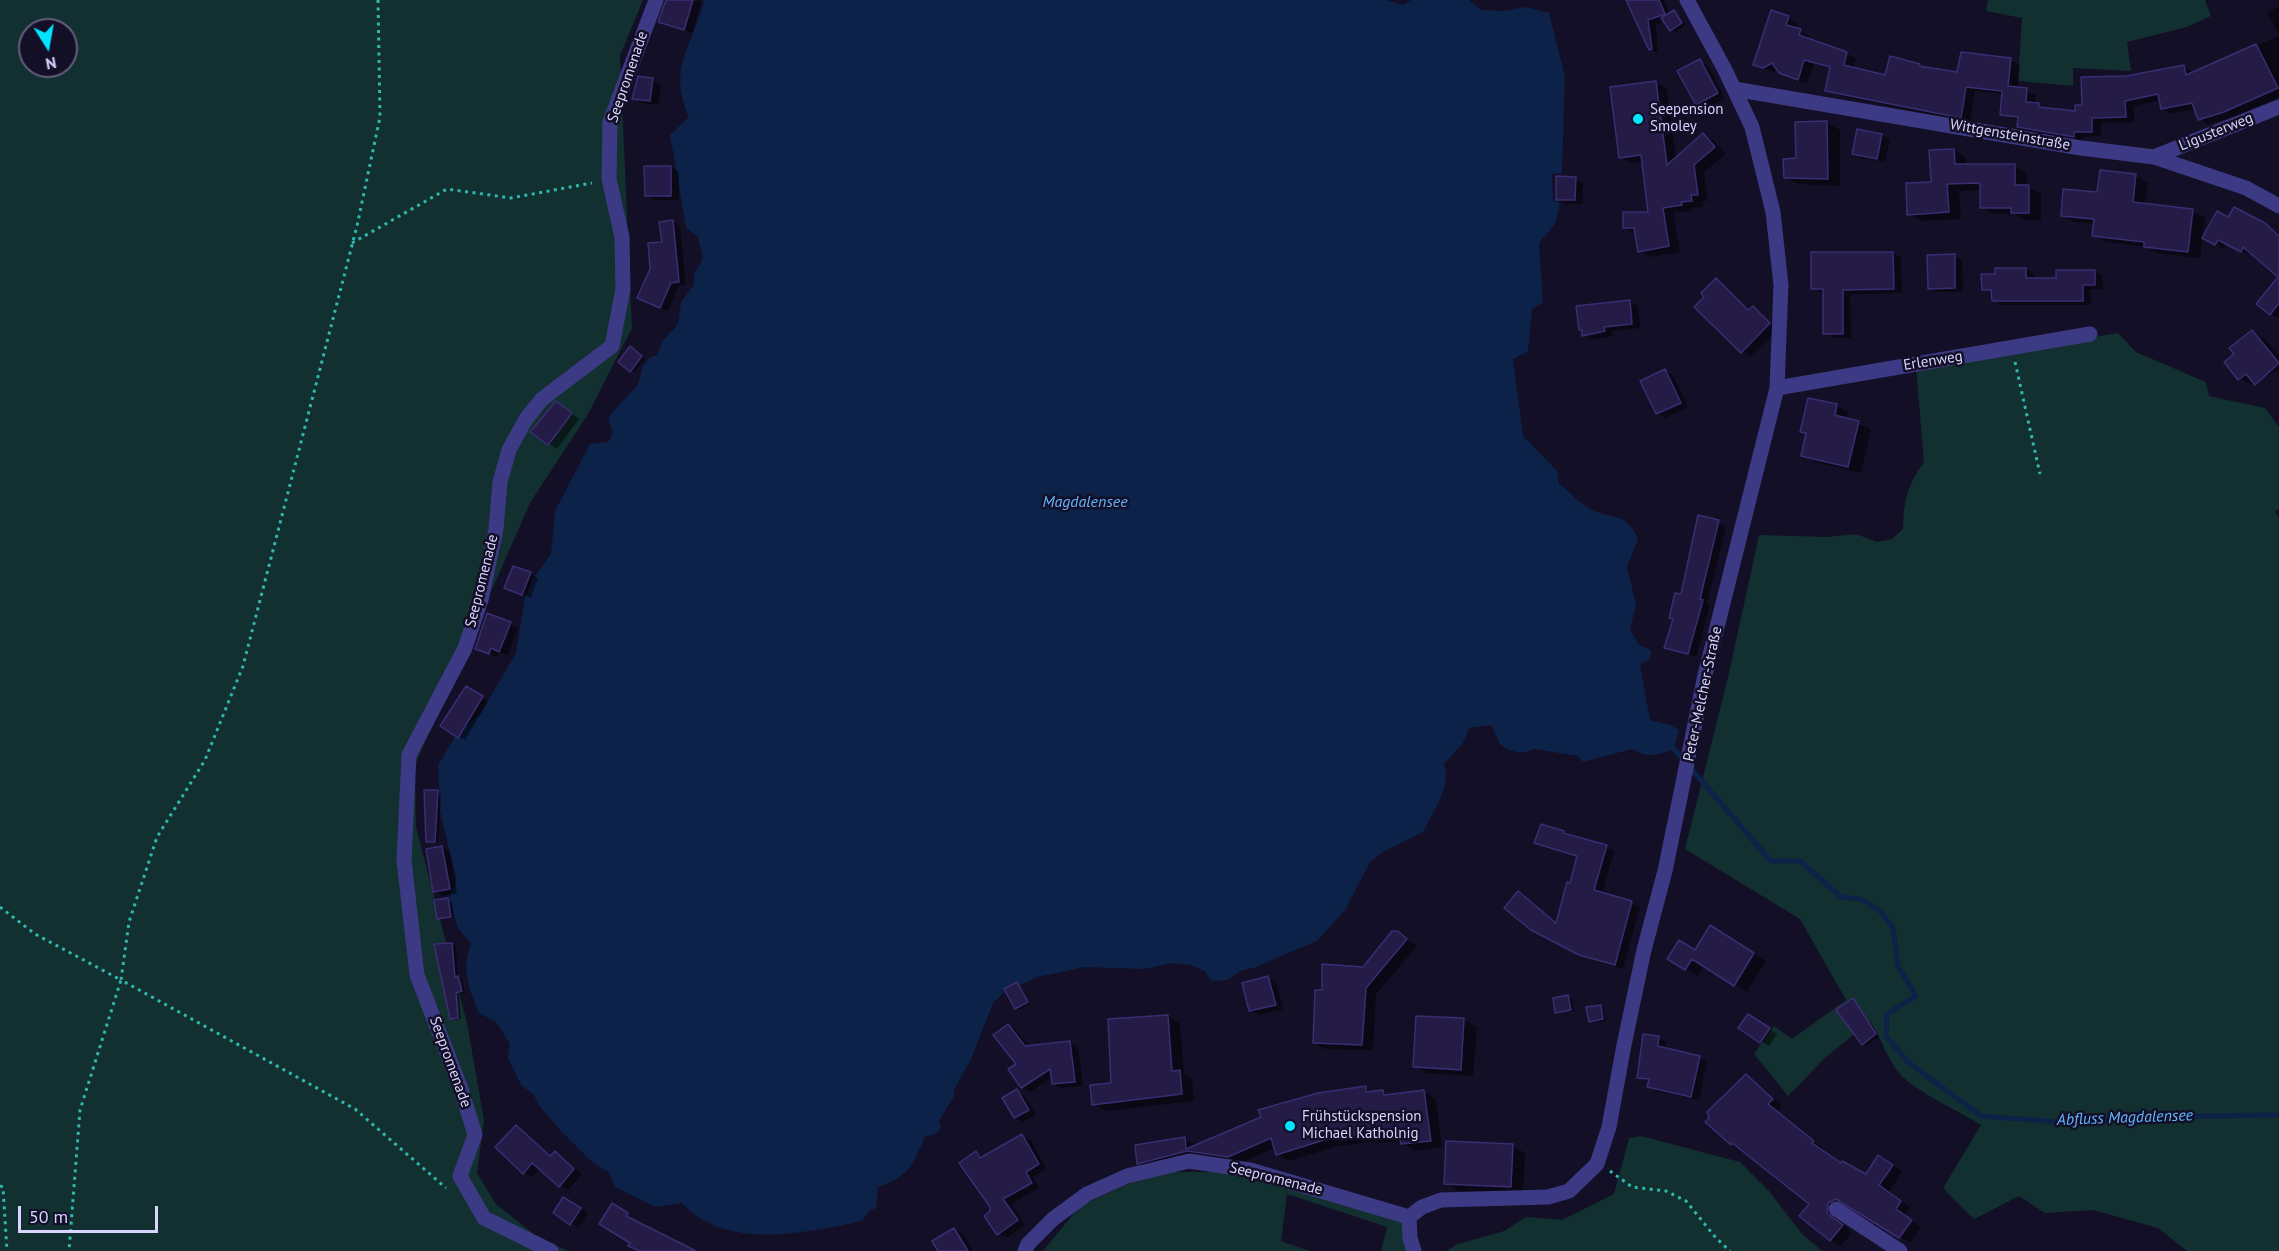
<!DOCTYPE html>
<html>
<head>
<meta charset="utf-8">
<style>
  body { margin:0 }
  #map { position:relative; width:2279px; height:1251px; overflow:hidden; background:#130f26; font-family:"PT Sans",sans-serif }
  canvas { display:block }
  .north { position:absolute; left:18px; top:18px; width:60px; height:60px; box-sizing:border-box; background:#130f26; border:2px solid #625e7d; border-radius:50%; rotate:169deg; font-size:16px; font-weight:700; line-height:24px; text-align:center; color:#d9d4ff }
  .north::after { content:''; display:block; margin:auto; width:21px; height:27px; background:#00e5ff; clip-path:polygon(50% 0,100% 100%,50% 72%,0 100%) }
  .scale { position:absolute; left:18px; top:1206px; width:140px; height:27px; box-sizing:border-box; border:3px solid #d9d4ff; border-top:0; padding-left:8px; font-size:18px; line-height:21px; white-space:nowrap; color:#d9d4ff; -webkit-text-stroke:4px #130f26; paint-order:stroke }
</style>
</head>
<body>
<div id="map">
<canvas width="2279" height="1251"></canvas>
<div class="north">N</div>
<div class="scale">50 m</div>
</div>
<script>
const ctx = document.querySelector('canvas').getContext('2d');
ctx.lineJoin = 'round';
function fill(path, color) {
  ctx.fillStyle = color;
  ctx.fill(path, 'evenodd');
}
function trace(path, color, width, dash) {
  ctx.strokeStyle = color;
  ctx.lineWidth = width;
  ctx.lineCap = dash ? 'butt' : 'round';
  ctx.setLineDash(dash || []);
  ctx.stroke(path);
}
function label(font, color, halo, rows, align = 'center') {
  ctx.font = font + ' "PT Sans",sans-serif';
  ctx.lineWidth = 5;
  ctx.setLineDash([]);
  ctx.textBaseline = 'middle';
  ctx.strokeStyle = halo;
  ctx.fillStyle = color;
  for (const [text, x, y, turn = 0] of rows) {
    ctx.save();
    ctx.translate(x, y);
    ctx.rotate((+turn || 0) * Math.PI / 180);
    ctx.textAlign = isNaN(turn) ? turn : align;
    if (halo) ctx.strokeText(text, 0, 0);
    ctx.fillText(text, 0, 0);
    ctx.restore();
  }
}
const green = new Path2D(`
  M0,0H643L620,56L632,328L588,414L530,503L415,765L416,827L467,1023L484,1120L477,1173L496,1204L540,1239L569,1251H0ZM30,30H66V66H30Z
  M1988,0H2205L2211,16L2187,27L2127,42L2131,71L2073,68V86L2018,81L2022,18L1986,11Z
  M2118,333L2136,352L2206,382L2209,396L2265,408L2279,427V509L2275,511L2279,518V1251H2187L2158,1228L2093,1210L2045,1213L2019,1196L1974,1219L1943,1188L1981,1125C1962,1113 1918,1092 1904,1078C1887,1062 1883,1040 1870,1021L1826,1057L1788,1096L1754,1054L1774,1026L1792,1039L1846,1000L1800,919L1685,849L1729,673L1759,535L1827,537L1856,534L1877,542L1892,539L1903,529C1904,500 1907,486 1924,462L1916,367Z
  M1641,1136L1740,1162L1769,1191L1802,1234L1822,1251H1446L1458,1244L1504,1231L1526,1217L1562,1220L1614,1194L1629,1138Z
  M1154,1172H1247L1407,1224L1413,1251H1381L1387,1227L1287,1194L1281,1241L1310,1251H1043L1080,1206Z`);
const water = new Path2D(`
  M704,0H1387L1403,5L1411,0H1469L1481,10L1503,11L1526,7L1549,13L1565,76L1562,173L1552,174L1553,200L1560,203L1555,224L1539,243L1543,302L1532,309L1528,351L1513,359L1523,436L1557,471L1559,484C1571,493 1583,507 1597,512C1617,519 1628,515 1638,539L1627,567L1636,605L1630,629L1639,645L1651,650L1650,659L1640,665L1650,720L1670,725L1679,730L1674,749C1657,756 1648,758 1632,749L1583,762L1578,756L1535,749L1521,753L1509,750L1500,744L1491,725L1469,728L1463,743L1444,764C1452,786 1433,812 1423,832L1381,853L1370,862L1345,910L1317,941L1256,967L1240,971L1228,980L1211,981L1205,971L1191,965L1172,963L1144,969L1085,967L1038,977L1003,993L993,1003L971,1059L954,1090V1096L939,1121L941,1128L934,1135L925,1136C914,1164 908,1178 878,1187L876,1208L869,1211L862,1221C806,1233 725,1251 682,1203L656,1207L615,1187L609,1172L592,1162L560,1130L538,1104L534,1095L521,1085L508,1058L510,1044L496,1022L479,1013C469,988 461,970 471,944L458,928L449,898L457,881L440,811L438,765L457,734L480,714L516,653L525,598L533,579L551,554L555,511L590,444L608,442L613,433L608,418L638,384L643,366L650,357L657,355L662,342L678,324L681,302L694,285V274L703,259L698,237L686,227L670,135L689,117C667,67 692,48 704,0Z`);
const shadow = new Path2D(`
  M666,0L702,1L692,33L660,21Z
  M1628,0H1664L1670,14L1674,11L1677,13L1685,25L1675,32L1665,21L1656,25L1658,54L1650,49Z
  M2279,6V35L2267,13Z
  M1788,18L1797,23L1796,29L1809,36L1808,40L1843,72L1848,54L1856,59L1853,68L1886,76L1919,65L1959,74L2010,60L2020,65L2018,88L2036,95L2035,104L2047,110L2077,112L2126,77L2184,67L2194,73L2279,36V97L2234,117L2208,124L2199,119L2195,109L2172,114L2162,108L2161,100L2134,106V122L2101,123V136L2083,137V141L2028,132L2018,126L2019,120L2001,114L2003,94L1975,91L1970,122L1836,95L1826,90L1832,69L1814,64L1807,84L1790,78L1778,70L1773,72L1754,64Z
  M1700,61L1708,66L1725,98L1706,109L1697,104Z
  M652,80L661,85L658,105L642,103L634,98Z
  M1656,82L1667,89L1676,159L1703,135L1714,141L1726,154L1704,172L1708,201H1702L1703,207L1692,208V211L1673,213L1680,252L1651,257L1640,251L1636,234L1624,227L1650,213L1643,162L1632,163L1620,157Z
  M1827,123L1840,130V186L1798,184L1785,177Z
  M1881,135L1890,140L1885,162L1862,158L1854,153Z
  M1954,150L1966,157L1967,166H2014L2027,173V187L2041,194V220H2025L2015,214H1994L1981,207V190L1959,191L1961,219L1922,221L1909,214Z
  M670,167L679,172V200H654L646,195Z
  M2101,172L2136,176L2148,183L2145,205L2193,211L2205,218L2200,258L2157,253L2146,247L2106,242L2094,235L2095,224L2074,222L2062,215L2099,194ZM2073,215L2102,218L2101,221L2073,218Z
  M1575,178L1583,183V204H1565L1557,199Z
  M2234,209L2279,235V276L2251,252L2249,255L2227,243L2224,249L2204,238L2228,219Z
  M673,221L680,226L686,285L678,286L668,311L646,301L664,244L660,224Z
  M1813,253H1893L1901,258L1902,293L1850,294L1851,338H1833L1825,333V293L1813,289Z
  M1954,256L1962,260L1963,292H1937L1929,288Z
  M2026,269L2034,274V279H2057L2095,271L2103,276V289H2091V305H2001L1993,300V294L1983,290L1997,275Z
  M1716,280L1750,310L1753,308L1761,312L1777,330L1750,357L1696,307L1707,297Z
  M2279,293V318L2271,314Z
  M1629,302L1638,306L1640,328L1612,331L1613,336L1592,340L1584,335L1580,329Z
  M2252,331L2265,339L2279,356V369L2251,385L2238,377L2236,354Z
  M634,350L645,359L634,372L631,370Z
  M1665,371L1673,375L1688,407L1666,418L1657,413L1642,381Z
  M1809,399L1837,406L1849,413L1848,420L1871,429L1861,473L1816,462L1803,455L1808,435L1801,431Z
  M564,407L579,419L557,449L549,444Z
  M1700,517L1726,526L1707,603L1710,605L1696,657L1666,648L1682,596Z
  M530,574L538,578L531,598L506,587Z
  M510,624L518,628L508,655L500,652L497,658L477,648Z
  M466,688L488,701L465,740L442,726Z
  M438,792L441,794L438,843H431L428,841Z
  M1563,832L1614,851L1602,894L1640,907L1623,969L1589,959L1541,934L1519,893L1557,923L1579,858L1536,842Z
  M442,847L450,852L457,893L443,896L435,891Z
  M448,900L452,902L454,918L442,920L439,918Z
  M1397,933L1417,946L1376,994L1373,1050L1325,1049L1314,1042L1324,992L1364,969Z
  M1723,935L1766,961L1747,992L1704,966L1698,976L1686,969L1696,951Z
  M452,945L456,947L458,977L462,979L465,993L459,994L461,1019L455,1020L451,1018Z
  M1268,978L1276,982L1283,1009L1259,1015L1251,1010Z
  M1017,984L1030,1004L1019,1010L1016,1008Z
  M1568,997L1572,999L1574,1012H1556Z
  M1853,1000L1879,1037L1866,1046L1863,1044Z
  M1600,1006L1604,1008L1606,1021L1594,1023L1590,1021Z
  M1168,1016L1180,1024L1184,1074L1192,1079L1194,1101L1106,1111L1093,1104L1113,1085Z
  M1417,1017L1464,1020L1477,1027L1473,1076L1427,1073L1415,1066Z
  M1756,1020L1777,1034L1769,1046L1761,1041Z
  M1008,1025L1016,1030L1029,1047L1070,1042L1078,1047L1083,1086L1061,1088L1053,1083L1052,1077L1030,1092L1024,1088L1057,1066L1055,1063L1022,1087L1010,1070L1018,1064Z
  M1658,1038L1666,1042L1665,1050L1700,1057L1707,1062L1699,1100L1656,1091L1649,1087L1650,1082L1639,1077Z
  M1747,1076L1782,1105L1777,1111L1823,1148L1821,1150L1842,1164L1866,1176L1889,1163L1902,1171L1889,1192L1911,1208L1905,1215L1921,1227L1910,1243L1852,1206L1843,1205L1837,1210V1220L1852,1232L1841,1246L1830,1240L1811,1204L1731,1144Z
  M1365,1088L1373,1092L1383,1091L1392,1096L1424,1092L1436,1099L1442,1147L1414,1151L1402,1141L1381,1143L1376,1141L1337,1146L1289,1161L1277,1154L1275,1148L1241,1163L1151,1170L1139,1163L1184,1138L1198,1146Z
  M1017,1091L1025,1096L1036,1115L1023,1122L1015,1117Z
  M516,1127L552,1157L555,1153L563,1158L582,1174L568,1190L540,1168L532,1177L524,1172Z
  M1022,1136L1031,1141L1046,1169L1033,1177L1039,1188L1011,1204L1025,1225L1007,1238L998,1233L976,1153L984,1158Z
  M1512,1145L1525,1153L1523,1193L1459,1191L1446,1183Z
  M564,1199L588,1213L579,1228L555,1213Z
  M954,1230L963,1234L973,1251H940Z`);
const stream = new Path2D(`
  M1674,749L1771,861H1800L1841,897L1861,899L1880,911L1893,928L1898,966L1916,996L1887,1014L1886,1036L1908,1062L1981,1116L2073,1123L2129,1117L2279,1115`);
const building = new Path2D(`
  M666,0H693L684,30L658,22Z
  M1626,0H1659L1665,14L1648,20L1652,49L1649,50Z
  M1674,10L1682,23L1670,31L1661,18Z
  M1771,10L1789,16L1786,25L1801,29L1799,35L1847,52L1844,65L1885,75L1890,56L1920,64L1919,66L1957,72L1961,52L2011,58L2008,86L2027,88L2026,102L2039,103V107L2075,111V105H2082L2081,77L2126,76L2184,65L2186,75L2256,44L2278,88L2224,112L2198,120L2192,103L2161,109L2158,94L2125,101L2126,117L2092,118V132H2074V137L2017,127L2018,117L2000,115L2002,91L1966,87L1961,118L1825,91L1830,67L1804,60L1798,80L1779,73L1772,63L1763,68L1753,65Z
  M1700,59L1718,93L1696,105L1677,71Z
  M638,76L653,78L650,101L632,99Z
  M1656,81L1667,165L1703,133L1715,147L1694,165L1698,195H1691L1692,201L1681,202L1682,205L1663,208L1669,246L1638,252L1634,228H1623V212H1648L1641,155L1619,158L1610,87Z
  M1827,121L1828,179L1784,178L1783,159L1796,158L1795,122Z
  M1857,129L1882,134L1877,159L1852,154Z
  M1954,149L1955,164H2015V185H2029V213H2011V208H1980V184L1977,183L1947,184L1949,212L1907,215L1906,183L1931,182L1929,150Z
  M644,166H671V196H645Z
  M2100,170L2136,174L2133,202L2193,209L2188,252L2144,247V242L2092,236L2094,219L2061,216L2063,189L2097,192Z
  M1556,176L1576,177L1575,200H1556Z
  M2234,207L2265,223L2279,236V303L2270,315L2256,304L2278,277L2243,247L2241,252L2218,240L2215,245L2202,238L2217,211L2228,217Z
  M673,220L679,282L671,283L660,308L637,298L650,269L648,243L662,242L659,222Z
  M1811,252H1893L1894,289L1843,290V334H1823V289H1811Z
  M1955,254V288L1928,289L1927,255Z
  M1995,268H2026V278H2056V270H2095V285H2083V301H1992L1991,290H1982L1981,274H1995Z
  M1716,278L1748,310L1753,306L1770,323L1741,353L1694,307L1704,297L1701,293Z
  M1630,300L1632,324L1604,327L1605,331L1582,336V330H1579L1576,306Z
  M2252,330L2279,363L2255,385L2246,374L2238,380L2224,362L2234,354L2229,348Z
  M630,346L642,356L630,372L618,362Z
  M1665,369L1681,403L1656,414L1640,381Z
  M1808,398L1837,404L1835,415L1859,421L1848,467L1801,456L1806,433L1800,432Z
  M556,401L572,413L548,445L530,432Z
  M1698,515L1719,520L1700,599L1703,600L1688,654L1664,648L1673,619L1669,618L1675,593L1681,594Z
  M513,566L531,572L522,595L504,588Z
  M487,613L511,622L499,652L491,648L489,654L475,649Z
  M466,686L483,696L458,738L440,726Z
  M424,790H438L435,842H426Z
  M1541,824L1564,831L1563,833L1607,845L1594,890L1632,901L1615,965L1579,955L1531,930L1504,908L1518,891L1556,923L1567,882L1570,883L1577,856L1534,843Z
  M442,846L450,889L433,892L426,849Z
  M448,898L451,917L437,919L434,900Z
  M1710,925L1754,953L1734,986L1692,959L1685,970L1667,959L1679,940L1695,950Z
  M1392,931H1398L1407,939L1366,988L1362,1045L1313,1043L1315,990H1322V964L1363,967Z
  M452,943L455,977L458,976L462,991L456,993L458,1018L450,1019L434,944Z
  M1268,976L1276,1005L1249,1011L1242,983Z
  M1017,982L1028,1002L1015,1009L1004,989Z
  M1568,995L1571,1010L1555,1013L1553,998Z
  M1853,998L1876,1034L1862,1045L1836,1010Z
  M1601,1005L1603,1019L1589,1022L1586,1007Z
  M1748,1014L1770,1028L1760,1043L1738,1028Z
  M1168,1015L1172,1071L1180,1070L1182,1094L1092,1105L1090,1085L1111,1083L1108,1019Z
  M1416,1016L1464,1018L1461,1070L1413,1067Z
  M1008,1024L1025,1046L1070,1041L1075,1082L1052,1084L1050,1069L1021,1088L1008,1069L1016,1064L993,1035Z
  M1643,1034L1659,1036L1658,1046L1700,1056L1691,1097L1647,1087L1649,1079L1637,1078Z
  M1746,1074L1773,1099L1768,1104L1814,1141L1812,1143L1841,1163L1842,1161L1866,1174L1878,1155L1893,1165L1879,1185L1901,1201L1896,1209L1912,1220L1899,1238L1836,1199L1828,1203L1827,1213L1843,1225L1830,1241L1799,1216L1809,1204L1732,1143L1731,1145L1705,1122L1709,1118L1707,1112Z
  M1366,1086V1092L1383,1090L1384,1095L1424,1090L1431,1141L1401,1144L1399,1133L1367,1137V1134L1324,1140L1276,1155L1271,1138L1228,1157L1187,1151L1137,1164L1135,1145L1185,1137L1186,1149L1261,1117L1258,1110L1318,1093Z
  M1017,1089L1029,1110L1014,1118L1002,1098Z
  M516,1125L550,1156L555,1151L574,1169L559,1187L532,1163L523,1174L495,1147Z
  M1022,1134L1039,1164L1026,1172L1032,1183L1003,1199L1018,1220L997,1235L984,1216L990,1211V1207L959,1163L976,1151L980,1158Z
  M1446,1141L1513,1144L1511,1187L1444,1184Z
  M563,1197L581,1208L570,1225L553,1213Z
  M612,1203L628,1213L626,1216L696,1251H640L628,1246L630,1243L599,1224Z
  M954,1228L968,1251H938L932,1241Z`);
const path = new Path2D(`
  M378,0L380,117L357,226L243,666L205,760L157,837L129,922L121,980L355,1109L446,1188
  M352,243L447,189L511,198L592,183
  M2015,362L2040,474
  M0,907L35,934L121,980L80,1110L69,1251
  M1610,1171L1632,1187L1666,1191L1686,1201L1716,1238L1730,1251
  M0,1186L3,1187L7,1251`);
const minor = new Path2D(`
  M1734,89L2081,148L2154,157L2246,188L2279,206
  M2154,157L2279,107
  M1777,388L2090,334
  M1836,1209L1900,1251
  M551,1251L484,1218L460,1176L475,1135L461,1089L417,975L404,860L409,755L465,648L481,600L496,529L500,482L509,450L526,419L542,399L612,346L623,289L622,237L609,179L610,122L656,0
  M1025,1251L1028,1244L1053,1219L1087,1194L1127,1176L1189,1161L1250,1170L1409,1217
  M1414,1251L1410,1238L1409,1217L1422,1207L1441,1200L1548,1197L1569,1191L1597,1164L1609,1127L1624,1045L1644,950L1665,871L1705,675L1777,388L1781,285L1773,212L1752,127L1725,70L1687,0`);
const markers = [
  [1638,119,6,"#00e5ff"],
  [1290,1126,6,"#00e5ff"]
];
const streetNames = [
  ["Seepromenade",628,77,-71],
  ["Ligusterweg",2216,132,-22],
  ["Wittgensteinstraße",2010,135,10],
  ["Erlenweg",1933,361,-9],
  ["Seepromenade",482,581,-76],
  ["Peter-Melcher-Straße",1703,694,-78],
  ["Seepromenade",450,1062,70],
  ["Seepromenade",1276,1179,14]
];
const poiNames = [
  ["Seepension",1650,110],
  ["Smoley",1650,127],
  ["Frühstückspension",1302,1117],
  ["Michael Katholnig",1302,1134]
];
const waterNames = [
  ["Magdalensee",1085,502],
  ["Abfluss Magdalensee",2125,1118,-2]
];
fill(green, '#12302f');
fill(water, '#0c2248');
fill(shadow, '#0007');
trace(stream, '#0c2248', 5);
fill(building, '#241b47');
trace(building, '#3b2d73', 1.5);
trace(path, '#2fb8b0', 3, [3, 4.5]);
trace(minor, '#3d3a85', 15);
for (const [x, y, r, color] of markers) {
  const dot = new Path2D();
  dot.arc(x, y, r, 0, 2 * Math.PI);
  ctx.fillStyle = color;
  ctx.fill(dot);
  trace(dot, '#130f26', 2);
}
label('15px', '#d9d4ff', '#130f26', streetNames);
label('15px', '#d9d4ff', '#130f26', poiNames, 'left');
label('italic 16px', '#62b6ff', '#130f26', waterNames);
</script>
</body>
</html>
